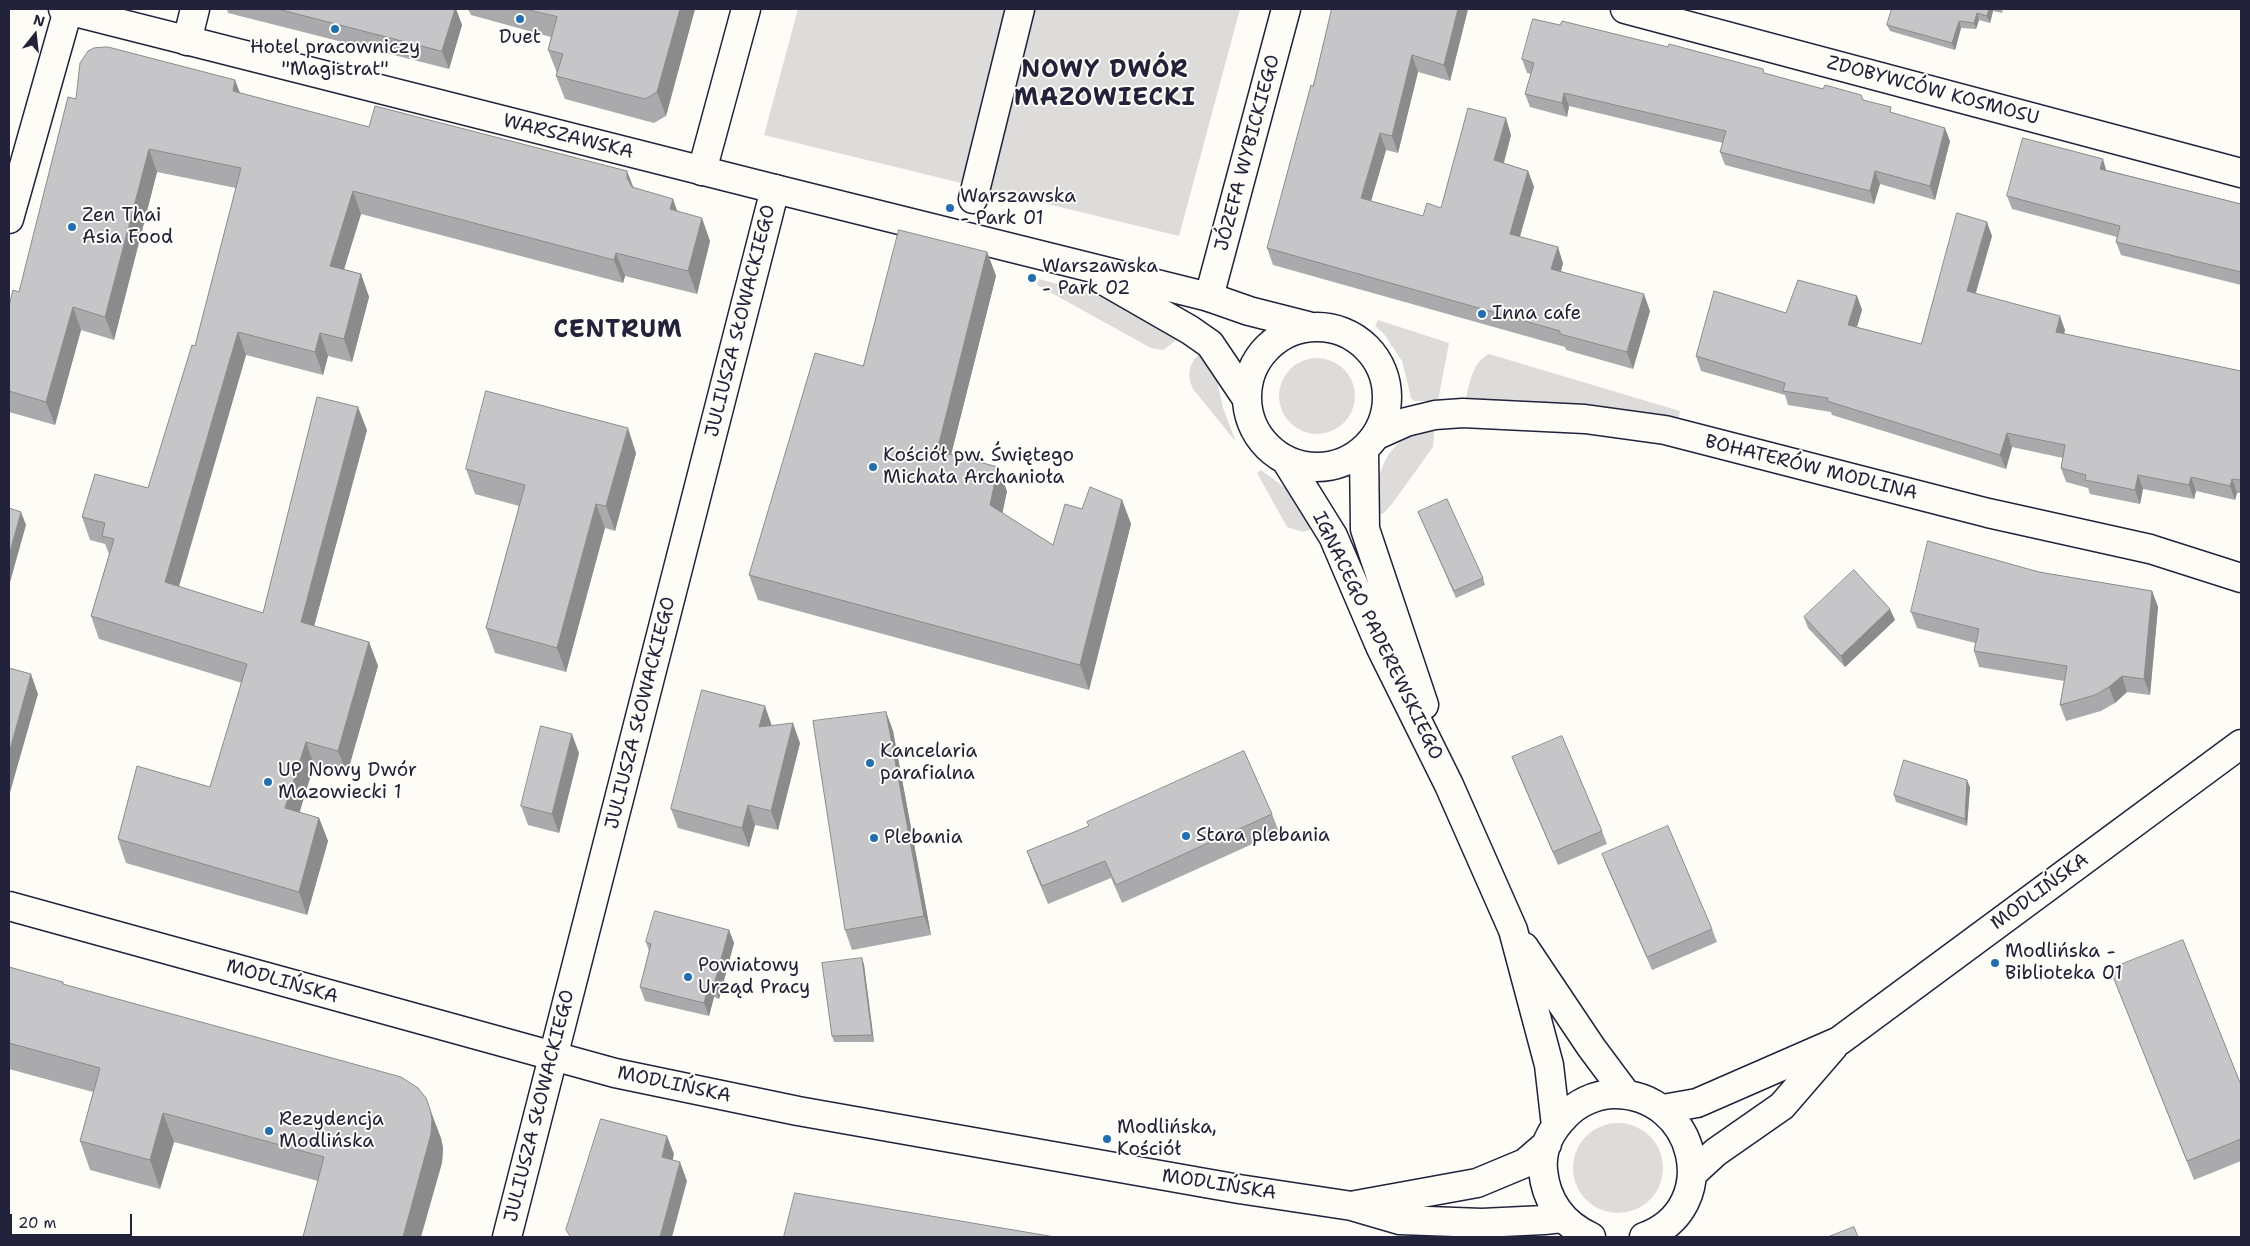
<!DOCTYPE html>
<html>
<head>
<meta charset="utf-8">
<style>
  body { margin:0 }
  #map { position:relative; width:2250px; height:1246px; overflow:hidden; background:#fdfcf7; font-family:"Shantell Sans",sans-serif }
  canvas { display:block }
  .frame { position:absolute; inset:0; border:10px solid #22223b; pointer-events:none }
  .north { position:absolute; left:10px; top:10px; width:50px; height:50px; -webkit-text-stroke:4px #fdfcf7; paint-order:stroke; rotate:16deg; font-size:14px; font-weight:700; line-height:20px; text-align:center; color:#22223b }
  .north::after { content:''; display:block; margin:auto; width:18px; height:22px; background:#22223b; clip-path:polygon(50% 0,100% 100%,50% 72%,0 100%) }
  .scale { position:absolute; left:10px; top:1214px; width:122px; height:22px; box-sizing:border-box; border:2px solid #22223b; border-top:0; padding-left:6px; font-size:15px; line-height:18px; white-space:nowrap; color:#22223b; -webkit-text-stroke:4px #fdfcf7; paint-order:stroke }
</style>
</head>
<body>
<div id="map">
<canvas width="2250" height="1246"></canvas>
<div class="frame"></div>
<div class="north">N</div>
<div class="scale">20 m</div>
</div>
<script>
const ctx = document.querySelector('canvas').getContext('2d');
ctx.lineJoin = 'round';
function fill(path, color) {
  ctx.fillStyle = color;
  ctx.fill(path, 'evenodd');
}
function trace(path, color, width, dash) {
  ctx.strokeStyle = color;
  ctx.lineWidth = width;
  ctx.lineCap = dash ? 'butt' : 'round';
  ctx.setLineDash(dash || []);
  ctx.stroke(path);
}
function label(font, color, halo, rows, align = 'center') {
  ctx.font = font + ' "Shantell Sans",sans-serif';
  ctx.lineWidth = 4;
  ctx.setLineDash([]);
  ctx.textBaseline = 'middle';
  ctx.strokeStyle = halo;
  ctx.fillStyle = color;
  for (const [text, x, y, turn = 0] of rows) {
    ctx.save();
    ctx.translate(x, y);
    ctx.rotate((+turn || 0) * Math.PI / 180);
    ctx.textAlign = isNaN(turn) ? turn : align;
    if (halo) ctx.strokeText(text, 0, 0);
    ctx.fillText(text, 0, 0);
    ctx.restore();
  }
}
const green = new Path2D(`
  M798,9H1240L1179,236L764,135Z
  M1039,279L1091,293L1119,303L1182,336L1163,350L1151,348L1037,285Z
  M1378,320L1449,343L1438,401H1414L1411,398L1402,361L1384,334L1375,326Z
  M1201,352L1215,371L1223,408L1236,442L1193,389C1186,374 1189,363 1201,352Z
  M1489,354L1680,411L1678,421L1465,402C1470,384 1471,363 1489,354Z
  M1279 396a38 38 0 1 1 76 0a38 38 0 1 1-76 0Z
  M1432,427L1434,434L1433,447L1392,504L1384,513L1374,515C1375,474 1386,436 1432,427Z
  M1261,470L1291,492L1317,527L1303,532L1287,527L1257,473Z
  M1573 1168a45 45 0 1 1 90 0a45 45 0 1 1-90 0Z`);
const street = new Path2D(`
  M1625,9L2241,173
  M187,41L195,9
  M702,171L746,9
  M973,199L1020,9
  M9,219L68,10
  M1209,297L1286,9
  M1377,435L1406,422L1435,415L1463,413L1585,419L1665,430L1988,513L2150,549L2241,578
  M507,1237L775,189`);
const secondary = new Path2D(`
  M63,9L775,189L1209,297L1249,311L1308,326
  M1103,280L1190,330L1210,344L1245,396
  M1247 397a70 70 0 1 1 140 0a70 70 0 1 1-140 0Z
  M1364,450L1365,529L1424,705
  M1287,462L1333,536L1380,646L1449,785L1513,930L1549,1065L1556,1126
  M9,906L615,1073L798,1111L1239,1189L1352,1206L1400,1220L1482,1223L1544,1220L1562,1218
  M1524,947L1591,1047L1626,1094
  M1663,1109L1697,1103L1839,1041L2241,744
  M1692,1174L1716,1152L1782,1106L1833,1047
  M1356,1205L1477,1183L1525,1163L1547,1144
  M1591,1237C1563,1224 1546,1202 1543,1170C1541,1149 1551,1130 1565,1116C1577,1103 1595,1095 1612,1094C1697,1092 1724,1208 1644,1237`);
const wall = new Path2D(`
  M227,9H456L462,25L449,69L228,13Z
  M468,9H695L666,116L654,123L565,99L556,76L557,73L548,50L551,37L471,15Z
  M1332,9H1468L1450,81L1418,72L1398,153L1386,150L1371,201L1423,216L1441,208L1511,135L1504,163L1528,171L1534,187L1520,236L1563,263L1561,271L1650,311L1633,369L1566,350L1565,347L1273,265L1267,248L1313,86Z
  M1892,9H2003L2002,13L1993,11L1990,23L1979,20L1976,29L1961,28L1955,50L1890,31L1887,25Z
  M1522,59L1764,73L1863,100L1893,113L1950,141L1935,200L1880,184L1874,204L1725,165L1720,152L1723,143L1569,106L1567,117L1530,107L1525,94L1531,74L1527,73Z
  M240,93L369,127L633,187L678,211L710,241L697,294L625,276L623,283L361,214L344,269L361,274L369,297L352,362L328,356L323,375L246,355L179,587L263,613L367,430L314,626L369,642L378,666L347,774L314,765L299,812L319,818L328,841L307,915L126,863L118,839L210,787L242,683L99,639L91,616L109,554L105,544L90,540L82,517L148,488L195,346L236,188L157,172L114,340L81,330L55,425L9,412V306L19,292L76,99Z
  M2107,170L2241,204V285L2121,255L2116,242L2117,237L2012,209L2007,196Z
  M1992,236L1976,293L2065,330L2064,334L2241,371V493H2237L2235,500L2196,491L2194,499L2143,489L2140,504L2090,494L2088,488L2066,482L2061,468L2063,458L2012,447L2006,469L1832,415L1831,412L1788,405L1785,395L1701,371L1696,356L1786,313L1857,296L1862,310L1857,327L1921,344Z
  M987,252L996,276L951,454L1007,491L1002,513L1053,545L1082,509L1122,500L1131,524L1089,690L758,600L749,575L863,366Z
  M636,453L615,531L605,528L566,672L495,653L486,628L519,506L475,494L466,469Z
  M1418,512L1483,578L1485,585L1456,598Z
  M2039,572L2152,591L2158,607L2150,695L2127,692L2115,703L2101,711L2066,721L2060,705L2064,681L1979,667L1974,651L1975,643L1917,628L1911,612Z
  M1804,617L1895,620L1845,667L1808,628Z
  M886,712L893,731L931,935L852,950L845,930Z
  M772,726L800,743L778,830L755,825L749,847L678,828L671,809Z
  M579,753L559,833L528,825L521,806Z
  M1512,757L1602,831L1607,844L1558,865L1517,770Z
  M1970,787L1967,826L1896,802L1894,795Z
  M1272,814L1279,832L1122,903L1111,878L1048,904L1033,868L1027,851Z
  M1602,854L1712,929L1717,942L1652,970L1607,867Z
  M729,930L734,943L719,999L714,997L709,1016L645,1001L640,987L649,951L646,942Z
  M862,958L864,965L874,1042H834L832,1036Z
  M9,967L64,985L441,1138L443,1148L442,1163L318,1181L174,1142L160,1189L90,1170L80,1141L93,1092L9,1069Z
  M2110,969L2241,1085V1161L2194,1180Z`);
const shadedWall = new Path2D(`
  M455,9H456L462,25L449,69L442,51Z
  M680,9H695L666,116L657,92Z
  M1458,9H1468L1450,81L1444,65Z
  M1989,9H1992L1993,11L1990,23L1987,16Z
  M1977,13L1979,20L1976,29L1974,23Z
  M1959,21L1961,28L1955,50L1952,43Z
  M1412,55L1418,72L1398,153L1392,136Z
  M235,80L244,103L233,91Z
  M1564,93L1569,106L1567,117L1562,103Z
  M1506,118L1511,135L1500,176L1494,160Z
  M1945,128L1950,141L1935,200L1930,186Z
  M1380,133L1386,150L1367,215L1361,198Z
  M149,149L157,172L114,340L105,317Z
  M2103,159L2107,173L2100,169Z
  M627,171L636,194L627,178Z
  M1528,171L1534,187L1516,250L1510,234Z
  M1875,171L1880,184L1874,204L1870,191Z
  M353,191L361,214L338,289L330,266Z
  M673,199L681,222L670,209Z
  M702,218L710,241L697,294L688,271Z
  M1987,222L1992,236L1972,305L1967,291Z
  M1558,247L1563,263L1557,285L1551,269Z
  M987,252L996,276L946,475L937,451Z
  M616,253L625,276L623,283L614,260Z
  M361,274L369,297L352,362L344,339Z
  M1644,294L1650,311L1633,369L1627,352Z
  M1857,296L1862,310L1853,339L1848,325Z
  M73,307L81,330L55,425L46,402Z
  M2060,316L2065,330L2061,346L2056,332Z
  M238,332L246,355L173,606L165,582Z
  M320,333L328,356L323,375L315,352Z
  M358,407L367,430L309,645L301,622Z
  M628,428L636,453L615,531L606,506Z
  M2007,433L2012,447L2006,469L2000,455Z
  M998,467L1007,491L999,530L990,505Z
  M2138,475L2143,489L2140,504L2135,490Z
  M2191,477L2196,491L2194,499L2189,485Z
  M2232,479L2237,493L2235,500L2230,486Z
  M1122,500L1131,524L1089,690L1080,665Z
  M596,504L605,528L566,672L557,648Z
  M21,512L26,525L9,586V555Z
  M2152,591L2158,607L2150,695L2144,679Z
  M1890,609L1895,620L1845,667L1841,656Z
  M369,642L378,666L347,774L338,751Z
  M31,674L38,694L9,796V753Z
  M2122,676L2127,692L2115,703L2109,687Z
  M765,706L772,726L759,727Z
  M886,712L893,731L931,935L924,916Z
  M793,723L800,743L778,830L771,811Z
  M572,734L579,753L559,833L552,814Z
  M306,742L314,765L294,831L285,808Z
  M1967,780L1970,787L1967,826L1965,819Z
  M748,805L755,825L749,847L742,828Z
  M319,818L328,841L307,915L299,892Z
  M729,930L734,943L719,999L714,985Z
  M862,958L864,965L874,1042L872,1035Z
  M709,984L714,997L709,1016L704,1003Z
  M430,1109L441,1138L443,1148L442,1163L421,1237H403Z
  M163,1113L174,1142L160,1189L150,1160Z
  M667,1136L674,1154L669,1176L662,1157Z
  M680,1162L687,1181L672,1237H660Z`);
const building = new Path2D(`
  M278,9H455L442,51Z
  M525,9H680L657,92L645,99L556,76L563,54L548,50L557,17Z
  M1332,9H1458L1444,65L1412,55L1392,136L1380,133L1361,198L1423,216L1427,203L1441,208L1468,108L1506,118L1494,160L1528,171L1510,234L1558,247L1551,269L1644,294L1627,352L1560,334V331L1267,248L1311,85L1313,86Z
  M1892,9H1989L1987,16L1977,13L1974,23L1959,21L1952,43L1887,25Z
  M1533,19L1560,25L1562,21L1668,47L1669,44L1763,69L1764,73L1823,89L1825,85L1861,95L1863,100L1891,107L1890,112L1945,128L1930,186L1875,171L1870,191L1720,152L1726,131L1564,93L1562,103L1525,94L1534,63L1522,59Z
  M108,47L235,80L233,91L369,127L375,106L627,171V178L632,187L673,199L670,209L702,218L688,271L616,253L614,260L353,191L330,266L361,274L344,339L320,333L315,352L238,332L165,582L263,613L317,397L358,407L301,622L369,642L338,751L306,742L285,808L319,818L299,892L118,839L137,766L210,787L247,664L91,616L114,539L102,536L105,523L82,517L95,474L148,488L192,345L195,346L241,168L149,149L105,317L73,307L46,402L9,391V306L13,290L19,292L68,97L76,99L80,63L88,51L94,48Z
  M2023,138L2103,159L2100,169L2241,204V272L2116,242L2120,226L2007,196Z
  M1957,213L1987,222L1967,291L2060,316L2056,332L2241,371V480L2232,479L2230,486L2191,477L2189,485L2138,475L2135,490L2085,480L2086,475L2061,468L2065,445L2007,433L2000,455L1827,401L1828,398L1783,391L1785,383L1696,356L1714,291L1786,313L1798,280L1857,296L1848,325L1921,344Z
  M899,230L987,252L937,451L998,467L990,505L1053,545L1065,504L1082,509L1090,487L1122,500L1080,665L749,575L815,353L863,366Z
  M486,391L628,428L606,506L596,504L557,648L486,628L525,485L466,469Z
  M1447,499L1483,578L1454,591L1418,512Z
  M9,508L21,512L9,555Z
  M1928,541L2039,572L2152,591L2144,679L2122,676L2109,687L2095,695L2060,705L2067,666L1974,651L1979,629L1911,612Z
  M1854,570L1890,609L1841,656L1804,617Z
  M9,668L31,674L9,753Z
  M702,690L765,706L759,727L793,723L771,811L748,805L742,828L671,809Z
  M886,712L924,916L845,930L813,721Z
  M541,726L572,734L552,814L521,806Z
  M1562,736L1602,831L1553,852L1512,757Z
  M1244,751L1272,814L1116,885L1105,861L1042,886L1027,851L1089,826L1087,822Z
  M1904,760L1967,780L1965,819L1894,795Z
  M1668,826L1712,929L1647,957L1602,854Z
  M655,911L729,930L714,985L709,984L704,1003L640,987L651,944L646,942Z
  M2183,940L2241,1085V1139L2187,1161L2110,969Z
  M862,958L872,1035L832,1036L822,963Z
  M9,967L63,982V984L401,1077L418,1088L426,1098L430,1109L432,1119L431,1134L403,1237H303L324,1157L163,1113L150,1160L80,1141L100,1068L9,1043Z
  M601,1119L667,1136L662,1157L680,1162L660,1237H570V1236L566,1230Z
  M795,1193L1055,1237H784Z
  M1854,1227L1858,1237H1828Z`);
const markers = [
  [520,19,5,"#1f6fb2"],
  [335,29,5,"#1f6fb2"],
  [950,208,5,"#1f6fb2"],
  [72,227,5,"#1f6fb2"],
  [1032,278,5,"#1f6fb2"],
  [1482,314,5,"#1f6fb2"],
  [873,467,5,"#1f6fb2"],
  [870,763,5,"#1f6fb2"],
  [268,782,5,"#1f6fb2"],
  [1186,836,5,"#1f6fb2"],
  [874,838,5,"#1f6fb2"],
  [1995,963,5,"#1f6fb2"],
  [688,977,5,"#1f6fb2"],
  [269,1131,5,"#1f6fb2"],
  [1107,1139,5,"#1f6fb2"]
];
const poiNames = [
  ["Duet",520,38,"center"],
  ["Hotel pracowniczy",335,48,"center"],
  ["\"Magistrat\"",335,70,"center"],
  ["Warszawska",960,197],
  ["- Park 01",960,219],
  ["Zen Thai",82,216],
  ["Asia Food",82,238],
  ["Warszawska",1042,267],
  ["- Park 02",1042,289],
  ["Inna cafe",1492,314],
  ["Kościół pw. Świętego",883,456],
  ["Michała Archanioła",883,478],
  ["Kancelaria",880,752],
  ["parafialna",880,774],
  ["UP Nowy Dwór",278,771],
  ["Mazowiecki 1",278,793],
  ["Stara plebania",1196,836],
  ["Plebania",884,838],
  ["Modlińska -",2005,952],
  ["Biblioteka 01",2005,974],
  ["Powiatowy",698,966],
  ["Urząd Pracy",698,988],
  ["Rezydencja",279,1120],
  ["Modlińska",279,1142],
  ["Modlińska,",1117,1128],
  ["Kościół",1117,1150]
];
const streetNames = [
  ["ZDOBYWCÓW KOSMOSU",1933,91,15],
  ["WARSZAWSKA",568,137,14],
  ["JÓZEFA WYBICKIEGO",1248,153,-75],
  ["JULIUSZA SŁOWACKIEGO",741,321,-76],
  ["BOHATERÓW MODLINA",1811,468,14],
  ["IGNACEGO PADEREWSKIEGO",1377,636,64],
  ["JULIUSZA SŁOWACKIEGO",641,713,-76],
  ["MODLIŃSKA",2040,892,-36],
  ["MODLIŃSKA",282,982,16],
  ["MODLIŃSKA",674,1085,12],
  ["JULIUSZA SŁOWACKIEGO",540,1106,-76],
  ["MODLIŃSKA",1219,1185,9]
];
const districtNames = [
  ["NOWY DWÓR",1105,71],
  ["MAZOWIECKI",1105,99],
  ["CENTRUM",618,331]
];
fill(green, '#dddcdb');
trace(street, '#22223b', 31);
trace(secondary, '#22223b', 31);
trace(street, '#fdfcf7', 28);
trace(secondary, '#fdfcf7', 28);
fill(wall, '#aaaaac');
fill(shadedWall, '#8b8b8c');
fill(building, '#c6c6c8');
trace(building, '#8b8b8c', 1);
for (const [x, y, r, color] of markers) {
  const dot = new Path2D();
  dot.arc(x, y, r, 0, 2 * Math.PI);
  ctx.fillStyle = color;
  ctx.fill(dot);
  trace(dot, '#fdfcf7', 2);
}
label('19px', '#22223b', '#fdfcf7', poiNames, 'left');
label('19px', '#22223b', '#fdfcf7', streetNames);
ctx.letterSpacing = '1px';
label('bold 24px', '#22223b', '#fdfcf7', districtNames);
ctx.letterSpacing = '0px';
</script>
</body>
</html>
